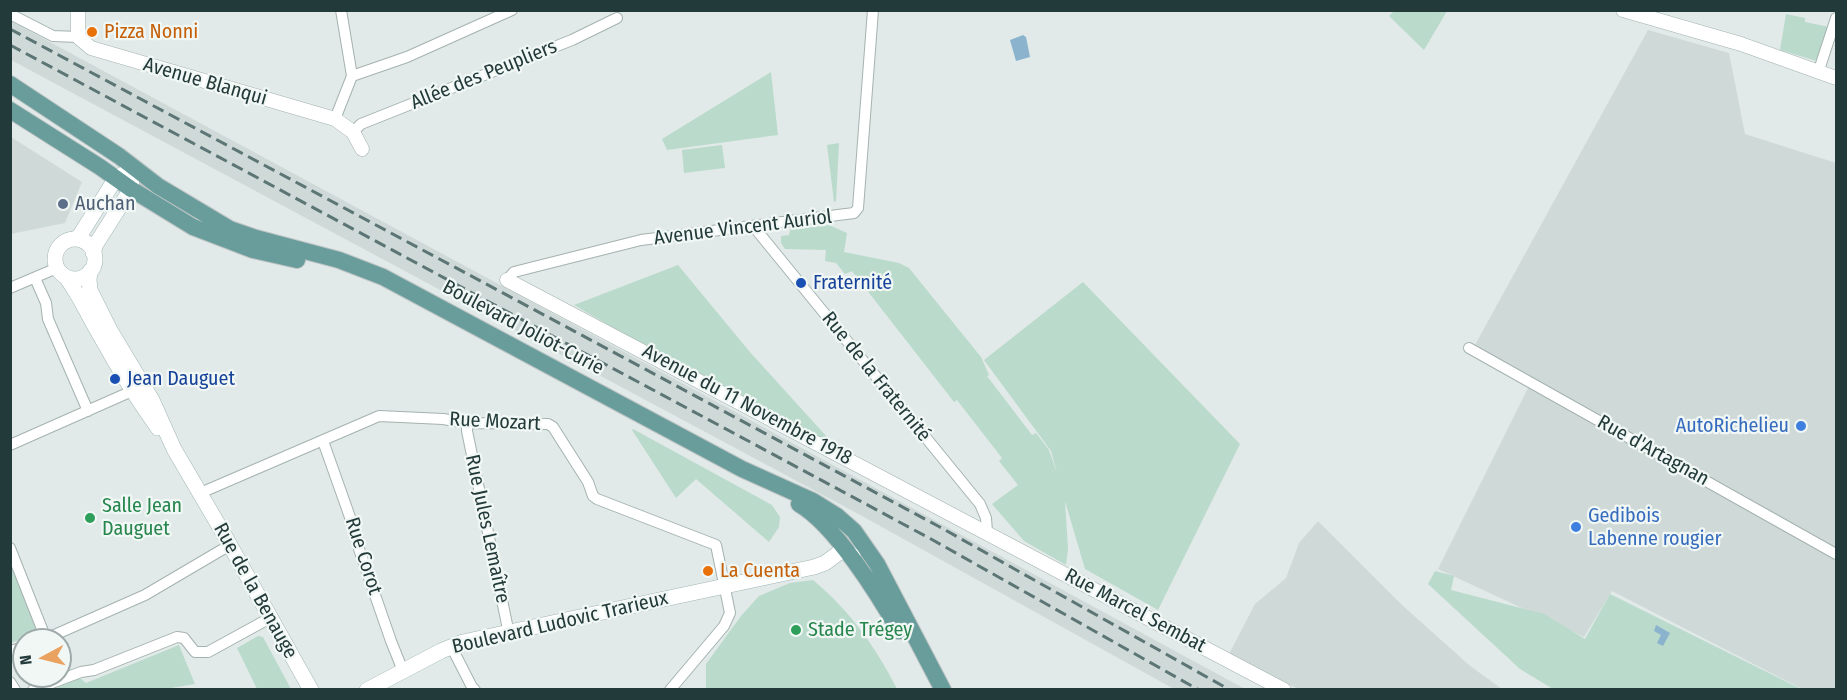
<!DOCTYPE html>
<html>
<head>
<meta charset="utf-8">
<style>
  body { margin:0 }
  #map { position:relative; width:1847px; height:700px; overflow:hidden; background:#e1eae8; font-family:"Fira Sans Condensed",sans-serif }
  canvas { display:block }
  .frame { position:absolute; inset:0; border:12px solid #223a39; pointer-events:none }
  .north { position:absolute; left:12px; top:628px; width:60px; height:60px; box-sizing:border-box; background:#f1f7f5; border:2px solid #9eabaa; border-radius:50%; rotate:263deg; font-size:16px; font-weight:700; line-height:24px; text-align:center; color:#223a39 }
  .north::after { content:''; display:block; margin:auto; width:21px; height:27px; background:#e9a25f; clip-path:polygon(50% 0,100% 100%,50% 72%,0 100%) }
</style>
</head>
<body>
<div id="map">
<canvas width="1847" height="700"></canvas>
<div class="frame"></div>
<div class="north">N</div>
</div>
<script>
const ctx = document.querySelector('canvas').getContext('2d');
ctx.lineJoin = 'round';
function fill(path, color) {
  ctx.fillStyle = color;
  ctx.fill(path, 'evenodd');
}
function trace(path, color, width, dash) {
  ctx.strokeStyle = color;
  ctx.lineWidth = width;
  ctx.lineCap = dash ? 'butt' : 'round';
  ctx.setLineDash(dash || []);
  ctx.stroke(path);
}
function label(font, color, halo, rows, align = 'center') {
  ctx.font = font + ' "Fira Sans Condensed",sans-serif';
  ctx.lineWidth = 4.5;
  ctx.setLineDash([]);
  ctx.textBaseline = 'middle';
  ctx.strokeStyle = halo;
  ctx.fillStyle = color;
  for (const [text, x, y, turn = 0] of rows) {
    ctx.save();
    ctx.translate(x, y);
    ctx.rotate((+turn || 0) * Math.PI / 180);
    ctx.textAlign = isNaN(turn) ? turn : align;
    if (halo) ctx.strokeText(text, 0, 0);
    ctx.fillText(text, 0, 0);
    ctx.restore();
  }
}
const built = new Path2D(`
  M11,21L706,396L1245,689H1174L862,516L11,60Z
  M1648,30L1729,53L1745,134L1836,163V689H1802L1612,591L1584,637L1438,569L1529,386L1470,354Z
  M11,137L82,182L65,223L11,234Z
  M1318,521L1401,604L1469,665L1502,689H1298L1229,654L1255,604L1286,578L1299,543Z`);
const green = new Path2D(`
  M1395,10H1447V11L1424,50L1389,16Z
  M1786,14L1805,18V22L1829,27L1817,61L1780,50Z
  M771,72L778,135L667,150L662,139Z
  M839,143L836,201L834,202L827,145Z
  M722,145L725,168L684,173L682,150Z
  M829,225L847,233L844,252L899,263L909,268L981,357L989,375L987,376L1032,435L1036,433L1049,450L1057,473L1051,451L984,360L1083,282L1240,444L1158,610L1085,569L1065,501L1068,549L1066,565L1024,541L992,504L1018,485L999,461L1002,458L957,400L954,402L852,271L845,274L836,263L825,261L826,250L785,249L781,243V236L789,235L790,230Z
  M678,265L749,351L837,448L638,342L574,305Z
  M633,429L772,505L780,517L779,527L769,542L696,479L676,498L632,430Z
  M10,564L38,632L11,643H10Z
  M1435,571L1454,576L1451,590L1544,614L1585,639L1610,594L1801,689H1553L1520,669L1428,584Z
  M813,580C849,610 876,647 897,689H706V664L741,616L759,596L790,583Z
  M258,636L263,637L291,689H257L237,648Z
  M179,645L195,684L159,690H51L80,678L86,683Z`);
const water = new Path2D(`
  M1023,35L1026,37L1030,57L1016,61L1010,40Z
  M1656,625L1670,633L1663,646L1657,643L1661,635L1654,631Z`);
const minor = new Path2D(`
  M341,10L352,76
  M10,14L53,36L78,37
  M1819,70L1836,18
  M335,119L352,76L407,57L512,10
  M353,132L361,124L572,40L617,18
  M754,227L980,504L986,518L987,532
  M35,278L46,303L48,319L88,411
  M507,280L514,272L641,240L854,213L858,208L873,10
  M10,288L57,268
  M1469,348L1836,554
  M467,423V431L509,634
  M323,441L357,537L359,549L391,641L403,671
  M10,445L139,388
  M198,494L379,416L443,419L467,423L548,424L553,427L588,482L593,496L597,499L716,545L730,613L724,626L670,690
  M10,548L46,639
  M43,640L145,595L230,545
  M451,646L472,687L475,690
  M10,651L24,647
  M10,682L15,690
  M33,690L81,672L94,670L177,637L184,638L195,652H208L270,618`);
const tertiary = new Path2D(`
  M78,10V37L91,48L335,119L353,132L362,149
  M1623,10L1741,44L1836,78
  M507,280L1284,690`);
const secondary = new Path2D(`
  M75,239L80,235L116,178L125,173
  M55 259a20 20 0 1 1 40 0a20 20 0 1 1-40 0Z
  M93,253L96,244L131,189L133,167
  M90,271L89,280L90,290L110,330L152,400L174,449L222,531L311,690
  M66,277C80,296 89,317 101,337C118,368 137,399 158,428
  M367,690L441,651L463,642L814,567L825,563L844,549L853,556`);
const primary = new Path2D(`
  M10,84L119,156L158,186L230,229L256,238L339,260L383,277L742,469L813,501L837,516L854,531L877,564L943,690
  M10,110L100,167L131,189L193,227L253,250L297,260
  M799,504C835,525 878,594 899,631`);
const rail = new Path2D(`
  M10,29L938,526L1230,690
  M10,45L931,539L1199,690`);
const markers = [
  [92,32,6,"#e8710a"],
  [63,204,6,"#5c6f8a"],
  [801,283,6,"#1a4fb4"],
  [115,379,6,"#1a4fb4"],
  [1801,426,6,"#3f7fe0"],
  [90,518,6,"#2e9e5b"],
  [1576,527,6,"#3f7fe0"],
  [708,571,6,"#e8710a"],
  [796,630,6,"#2e9e5b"]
];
const foodNames = [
  ["Pizza Nonni",104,32],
  ["La Cuenta",720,571]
];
const streetNames = [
  ["Allée des Peupliers",484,75,-22],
  ["Avenue Blanqui",205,82,16],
  ["Avenue Vincent Auriol",743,228,-7],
  ["Boulevard Joliot-Curie",523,328,28],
  ["Rue de la Fraternité",876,377,51],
  ["Avenue du 11 Novembre 1918",747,405,28],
  ["Rue Mozart",495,422,3],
  ["Rue d'Artagnan",1653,451,29],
  ["Rue Jules Lemaître",487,529,78],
  ["Rue Corot",363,556,72],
  ["Rue de la Benauge",255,591,61],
  ["Rue Marcel Sembat",1135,611,28],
  ["Boulevard Ludovic Trarieux",560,623,-13]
];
const serviceNames = [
  ["Auchan",75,204]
];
const transitNames = [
  ["Fraternité",813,283],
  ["Jean Dauguet",127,379]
];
const shopNames = [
  ["AutoRichelieu",1789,426],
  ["Gedibois",1588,516,"left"],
  ["Labenne rougier",1588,539,"left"]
];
const leisureNames = [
  ["Salle Jean",102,506],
  ["Dauguet",102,529],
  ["Stade Trégey",808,630]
];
fill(built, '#cfdad8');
fill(green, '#badacb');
fill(water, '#8bb3cd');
trace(minor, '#a4b2b0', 12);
trace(tertiary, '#a4b2b0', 15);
trace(secondary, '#a0b5b3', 16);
trace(primary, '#bdc4c4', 18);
trace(minor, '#fff', 10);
trace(tertiary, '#fff', 14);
trace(secondary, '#fff', 15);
trace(primary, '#689d9c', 16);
trace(rail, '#5c7575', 3, [12, 6]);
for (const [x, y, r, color] of markers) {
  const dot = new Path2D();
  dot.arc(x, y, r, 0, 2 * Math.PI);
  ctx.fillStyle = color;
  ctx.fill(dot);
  trace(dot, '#f1f7f5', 2);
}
label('20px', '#c56008', '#f1f7f5', foodNames, 'left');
label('20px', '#223a39', '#f1f7f5', streetNames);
label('20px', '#4e5e75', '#f1f7f5', serviceNames, 'left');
label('20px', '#164399', '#f1f7f5', transitNames, 'left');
label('20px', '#366cbe', '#f1f7f5', shopNames, 'right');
label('20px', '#27864d', '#f1f7f5', leisureNames, 'left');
</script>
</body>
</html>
